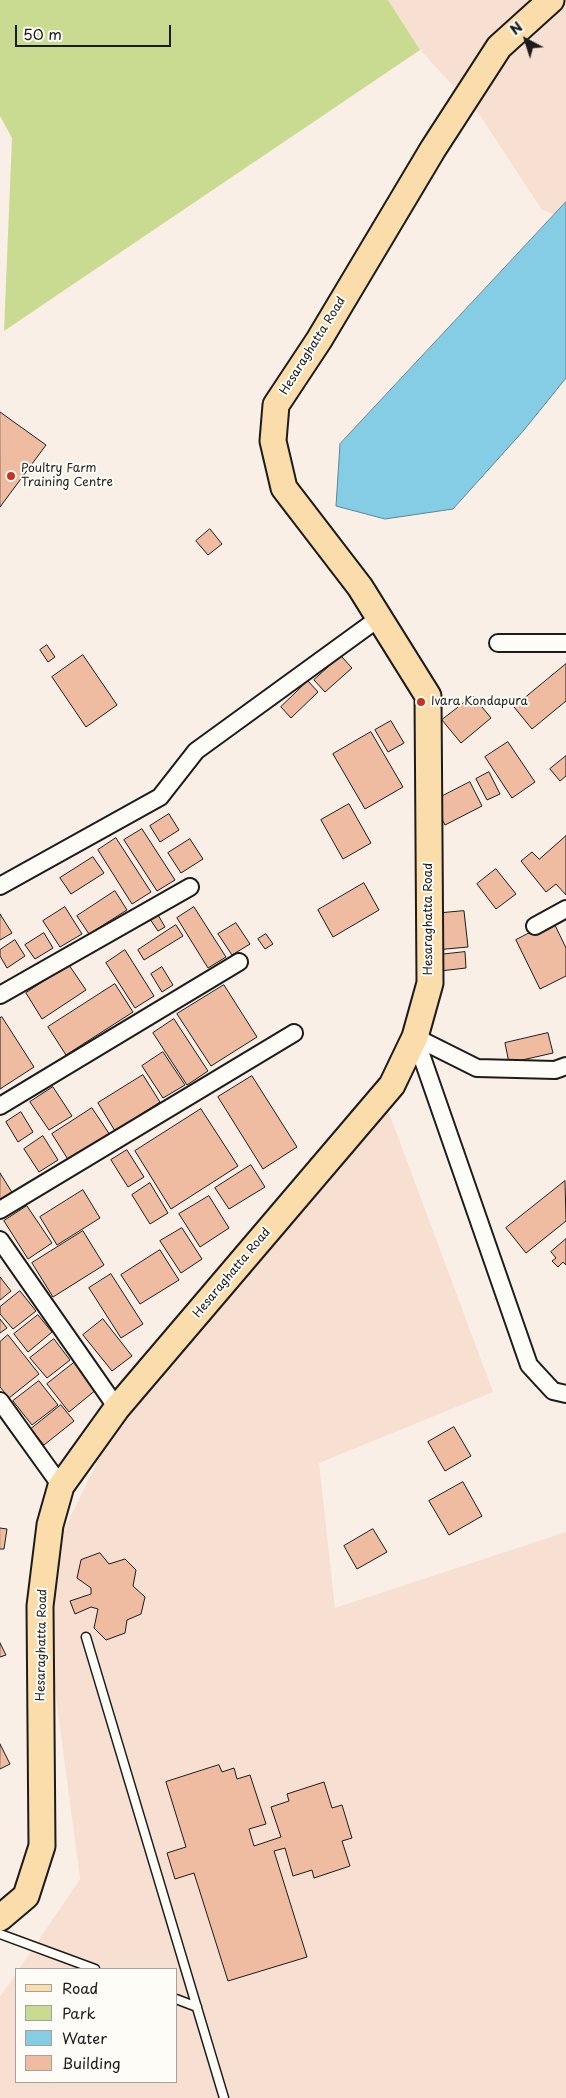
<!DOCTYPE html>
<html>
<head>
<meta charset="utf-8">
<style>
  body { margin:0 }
  #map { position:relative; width:566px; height:2098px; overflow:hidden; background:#faefe6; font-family:"Playpen Sans",sans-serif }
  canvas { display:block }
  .legend { position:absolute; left:15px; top:1968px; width:162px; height:115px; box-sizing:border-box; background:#fdfcf7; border:1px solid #a3a29f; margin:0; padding:6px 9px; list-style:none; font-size:15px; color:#1c1c1c }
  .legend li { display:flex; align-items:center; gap:10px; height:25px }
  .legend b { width:25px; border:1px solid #a3a29f }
  .north { position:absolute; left:501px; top:15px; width:50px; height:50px; -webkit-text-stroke:4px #fdfcf7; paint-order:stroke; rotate:320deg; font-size:14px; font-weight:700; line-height:20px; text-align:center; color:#1c1c1c }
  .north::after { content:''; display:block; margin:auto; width:18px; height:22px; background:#1c1c1c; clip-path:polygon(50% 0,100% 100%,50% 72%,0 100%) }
  .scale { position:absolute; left:15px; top:25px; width:156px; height:22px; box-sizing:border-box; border:2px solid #1c1c1c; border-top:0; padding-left:6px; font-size:15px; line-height:18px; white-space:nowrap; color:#1c1c1c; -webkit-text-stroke:4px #fdfcf7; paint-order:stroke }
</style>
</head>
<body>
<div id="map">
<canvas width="566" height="2098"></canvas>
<ul class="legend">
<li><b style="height:6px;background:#faddab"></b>Road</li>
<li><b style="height:14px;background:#c9db90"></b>Park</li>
<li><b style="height:14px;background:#84cde5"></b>Water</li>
<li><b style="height:14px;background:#f0bca1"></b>Building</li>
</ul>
<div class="north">N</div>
<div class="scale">50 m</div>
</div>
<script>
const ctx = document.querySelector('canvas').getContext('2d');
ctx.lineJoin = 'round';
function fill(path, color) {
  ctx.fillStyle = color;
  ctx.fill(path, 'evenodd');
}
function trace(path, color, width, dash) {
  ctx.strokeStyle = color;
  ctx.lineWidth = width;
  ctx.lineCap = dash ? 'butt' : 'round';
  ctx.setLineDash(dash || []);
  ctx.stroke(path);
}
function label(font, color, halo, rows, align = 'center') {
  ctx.font = font + ' "Playpen Sans",sans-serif';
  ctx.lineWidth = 4;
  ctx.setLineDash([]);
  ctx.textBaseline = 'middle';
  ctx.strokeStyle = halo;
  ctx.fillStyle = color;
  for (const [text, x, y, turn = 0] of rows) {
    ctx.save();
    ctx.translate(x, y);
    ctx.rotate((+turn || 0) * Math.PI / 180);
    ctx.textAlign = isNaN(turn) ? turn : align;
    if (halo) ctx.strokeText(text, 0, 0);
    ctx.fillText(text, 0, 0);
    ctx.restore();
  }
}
const built = new Path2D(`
  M388,0H566V218L542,210L479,114L420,50Z
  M388,1110L493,1392L319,1463L335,1608L566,1532V2098H0V1997L16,1974V2082H176V1969H19L80,1879L55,1690L51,1614L62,1534L107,1442Z`);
const green = new Path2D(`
  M0,0H388L420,50L4,331L12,138L0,116Z`);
const water = new Path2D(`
  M566,202V378L524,430L453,509L385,519L336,506L340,444Z`);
const building = new Path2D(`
  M0,412L46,445L0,507Z
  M210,529L222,544L208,555L196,541Z
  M47,645L55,657L48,662L40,650Z
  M83,655L117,705L86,727L52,677Z
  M341,656L352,668L325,692L314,680Z
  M566,664V701L532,729L514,707Z
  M308,681L318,692L291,718L281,707Z
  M473,696L491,718L461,743L442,720Z
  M391,721L404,743L388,752L375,730Z
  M371,732L403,787L365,809L333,754Z
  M508,742L535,782L512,798L485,757Z
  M566,756V776L560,781L550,769Z
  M489,772L500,794L487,800L476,779Z
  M470,782L482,806L445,825L433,801Z
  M349,804L371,843L343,859L321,820Z
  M169,814L179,830L160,842L150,826Z
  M142,829L175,880L157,891L124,840Z
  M566,836V895L556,884L546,892L521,861L532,852L539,859Z
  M116,838L151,892L132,904L98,850Z
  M190,839L203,859L181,873L168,853Z
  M93,857L104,873L71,894L60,878Z
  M496,869L516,894L496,909L477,884Z
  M364,883L379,910L333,937L318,910Z
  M115,891L127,910L89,934L77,916Z
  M65,907L82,934L60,947L43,921Z
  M194,907L226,957L208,968L177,918Z
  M464,911L468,947L435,950L432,914Z
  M0,914L12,933L0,940Z
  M158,915L165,927L158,931L150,919Z
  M553,921L566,948V976L540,989L516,940Z
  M236,923L250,944L232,955L218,934Z
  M176,925L183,936L144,960L138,950Z
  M44,933L53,948L35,959L25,945Z
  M266,934L273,944L265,949L258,939Z
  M15,940L25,956L7,968L0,956V950Z
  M125,950L154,996L135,1008L106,963Z
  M465,952L466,968L440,971L438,955Z
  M69,965L86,990L42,1019L26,993Z
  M162,967L173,985L162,992L151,974Z
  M115,984L133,1012L66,1055L48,1027Z
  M224,985L257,1037L211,1066L177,1014Z
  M2,1017L34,1067L0,1089V1018Z
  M174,1019L208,1071L187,1085L153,1033Z
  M548,1033L553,1053L509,1063L505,1043Z
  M163,1052L185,1085L163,1098L142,1066Z
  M143,1075L160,1102L115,1131L98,1103Z
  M252,1076L297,1147L263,1169L218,1097Z
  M53,1087L72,1116L49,1130L30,1102Z
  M92,1108L110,1135L69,1161L52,1134Z
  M201,1109L238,1166L171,1209L135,1151Z
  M21,1112L33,1132L18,1142L6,1122Z
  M43,1136L58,1160L39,1172L24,1149Z
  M127,1150L144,1177L128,1187L111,1160Z
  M251,1165L265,1187L229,1209L215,1188Z
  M0,1173L13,1194L0,1202Z
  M565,1181L566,1221L526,1253L506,1228Z
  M150,1183L168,1213L150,1224L132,1195Z
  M83,1190L100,1218L57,1245L40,1217Z
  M209,1196L229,1228L200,1247L179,1214Z
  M27,1206L52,1243L28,1259L4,1221Z
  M182,1228L202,1259L181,1273L160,1241Z
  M83,1231L104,1265L53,1297L32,1263Z
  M566,1239V1265L563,1262L558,1267L552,1261L556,1258L551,1252Z
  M160,1250L179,1280L140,1304L121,1275Z
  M111,1274L143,1324L121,1338L89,1288Z
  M0,1277L11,1291L0,1300Z
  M20,1291L36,1311L13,1329L0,1314V1307Z
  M38,1315L52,1332L28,1352L14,1334Z
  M0,1319L7,1328L0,1333Z
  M103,1319L132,1356L112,1371L83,1335Z
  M8,1335L39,1374L9,1398L0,1387V1342Z
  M54,1339L70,1360L47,1378L30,1358Z
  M75,1362L97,1389L69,1412L47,1384Z
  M39,1381L58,1405L32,1425L13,1401Z
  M61,1405L74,1421L44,1445L31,1429Z
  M454,1427L471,1456L445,1471L428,1442Z
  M463,1482L482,1516L449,1535L429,1501Z
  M0,1528L7,1529L4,1549H0Z
  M373,1529L387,1552L357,1569L344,1546Z
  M100,1553L109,1564L125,1559L136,1570L133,1586L145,1597L141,1614L127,1620L125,1633L106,1640L94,1628L98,1609L91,1607L75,1614L70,1601L91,1594V1588L77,1578L81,1560Z
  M0,1643L6,1655L0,1657Z
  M0,1744L10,1764L0,1769Z
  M219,1765L222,1772L234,1768L237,1779L250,1775L266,1824L249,1829L254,1846L281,1837L271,1807L289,1801L287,1794L324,1782L332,1808L342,1805L352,1838L342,1841L350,1866L314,1878L312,1870L293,1876L285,1848L274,1851L307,1957L228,1981L194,1873L175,1879L167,1853L186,1847L166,1782Z`);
const service = new Path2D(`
  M86,1637L224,2098
  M0,1934L95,1969
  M176,1999L197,2007`);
const minor = new Path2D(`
  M498,643H566
  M0,886L160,797L196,751L379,618
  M535,926L566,909
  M0,995L190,887
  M415,1037L529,1365L553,1391L566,1394
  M415,1037L477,1068L555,1070L566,1066
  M0,1106L239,962
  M0,1210L294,1033
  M0,1240L117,1408
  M0,1401L61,1486`);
const primary = new Path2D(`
  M0,1918L26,1896L42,1846L40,1606L50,1525L61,1486L117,1408L392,1085L415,1037L430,983L428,696L360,587L284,488L273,441L276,405L319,340L433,149L499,47L551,0`);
const markers = [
  [11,476,5,"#c8321e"],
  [421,702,5,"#c8321e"]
];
const streetNames = [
  ["Hesaraghatta Road",313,346,-58],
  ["Hesaraghatta Road",429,919,-90],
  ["Hesaraghatta Road",232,1273,-50],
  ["Hesaraghatta Road",42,1645,-89]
];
const poiNames = [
  ["Poultry Farm",21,469],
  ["Training Centre",21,483],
  ["Ivara Kondapura",431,702]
];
fill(built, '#f7e0d1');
fill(green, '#c9db90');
fill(water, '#84cde5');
trace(water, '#5a8695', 1);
fill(building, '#f0bca1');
trace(building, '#1c1c1c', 1);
trace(service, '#1c1c1c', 11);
trace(minor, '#1c1c1c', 20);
trace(primary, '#1c1c1c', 29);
trace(service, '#fdfcf7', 8);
trace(minor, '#fdfcf7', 16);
trace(primary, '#faddab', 25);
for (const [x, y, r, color] of markers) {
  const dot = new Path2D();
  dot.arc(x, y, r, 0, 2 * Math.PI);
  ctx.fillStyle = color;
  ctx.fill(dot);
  trace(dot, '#fdfcf7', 2);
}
label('12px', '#1c1c1c', '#fdfcf7', streetNames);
label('12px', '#1c1c1c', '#fdfcf7', poiNames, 'left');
</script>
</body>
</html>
